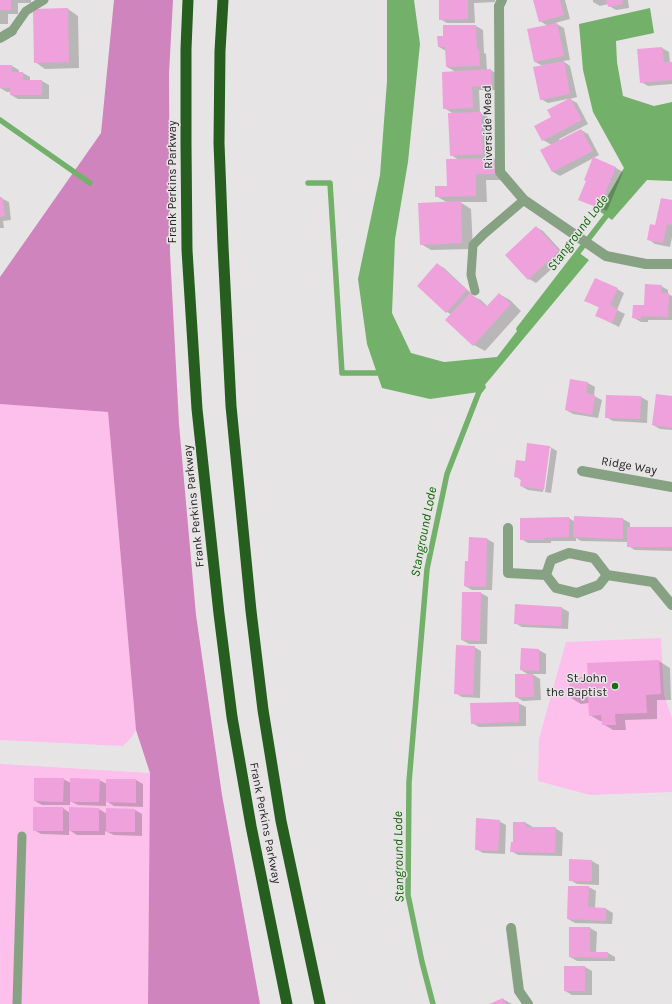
<!DOCTYPE html>
<html>
<head>
<meta charset="utf-8">
<style>
  body { margin:0 }
  canvas { display:block; background:#e7e4e6 }
</style>
</head>
<body>
<canvas width="672" height="1004"></canvas>
<script>
const ctx = document.querySelector('canvas').getContext('2d');
ctx.lineJoin = 'round';
function fill(path, color) {
  ctx.fillStyle = color;
  ctx.fill(path, 'evenodd');
}
function trace(path, color, width, dash) {
  ctx.strokeStyle = color;
  ctx.lineWidth = width;
  ctx.lineCap = dash ? 'butt' : 'round';
  ctx.setLineDash(dash || []);
  ctx.stroke(path);
}
function label(font, color, halo, rows, align = 'center') {
  ctx.font = font + ' Karla,sans-serif';
  ctx.lineWidth = 3;
  ctx.setLineDash([]);
  ctx.textBaseline = 'middle';
  ctx.strokeStyle = halo;
  ctx.fillStyle = color;
  for (const [text, x, y, turn = 0] of rows) {
    ctx.save();
    ctx.translate(x, y);
    ctx.rotate((+turn || 0) * Math.PI / 180);
    ctx.textAlign = isNaN(turn) ? turn : align;
    if (halo) ctx.strokeText(text, 0, 0);
    ctx.fillText(text, 0, 0);
    ctx.restore();
  }
}
const green = new Path2D(`
  M0,404L108,412L136,730L131,738L123,746L0,740Z
  M661,638L664,695L672,718V792L590,795L538,781L539,739L566,642Z
  M0,764L150,773L148,1004H0Z`);
const forest = new Path2D(`
  M114,0H173L169,74L170,253L179,424L196,615L222,795L260,1004H148L150,773L136,730L108,412L0,404V277L101,133Z`);
const water = new Path2D(`
  M387,0H414L420,44L408,162L395,239L392,313L411,353L444,362L497,357L578,252L589,260L479,392L430,399L382,388L367,344L358,279L363,255L380,175L387,81Z
  M650,8L654,33L616,41L617,62L623,96L654,106L672,102V181L647,180L612,220L599,211L624,168L593,112L583,70L579,24Z`);
const shadow = new Path2D(`
  M0,0H31V3H18V14H8V24H0Z
  M440,0H495V2L474,3L475,23H447L440,19Z
  M534,0H565L570,19L555,23L564,28L570,60L563,61L570,66L577,97L570,99L577,103L588,124L559,139L560,141L581,130L588,134L599,155L560,176L553,172L542,151L552,145L543,140L552,118L568,99L548,103L541,99L543,66L535,62L548,26L540,21Z
  M593,0H628L629,8L616,10L609,6L608,4L600,6L593,2Z
  M68,9L78,16L79,68L45,69L35,62Z
  M444,26H476L483,30L484,53L486,54L487,71L491,70L498,75L499,90H479L480,113L488,117L490,159H494L505,165V180H486L487,202H460L471,209L473,249L431,250L421,244L448,203L436,196L448,187L459,160L451,155L454,114L444,108L456,72L447,67L446,51L439,47L445,37Z
  M662,48L669,52L670,63H672V84L648,86L641,82Z
  M0,66H12L19,70V73H23L30,77V81H42L49,85V99H18L11,95V92H7L0,88Z
  M594,159L616,168L623,172L607,211L587,203Z
  M0,198H1L9,202L11,220L3,221L4,228H0Z
  M672,201V237L670,247L655,244L648,239Z
  M536,227L543,231L566,256L536,283L529,279L506,255Z
  M437,264L444,268L473,295L472,296L481,300L488,307L499,294L510,300L521,311L485,351L474,345L447,320L452,315L447,312L418,286Z
  M661,286L668,290V294L672,296V320H648V322H641L634,318L645,306Z
  M617,289L624,293L617,310L625,314L619,327L597,316L600,308L592,304Z
  M571,380L588,383L595,387L594,396L602,400L598,418L573,414L566,410Z
  M641,397L648,401L647,423L613,421L606,417Z
  M672,397V430L660,429L653,425Z
  M528,444L550,447L557,451L551,493L545,492L551,448H549L543,492L528,490L521,486V480L515,476L526,463Z
  M575,517L623,519L630,523V528H672V551L635,550L628,546V542L581,541L576,538V541H551V543H528L521,539L569,518L575,522Z
  M470,538L487,539L494,543L492,590H472L465,586L469,562Z
  M481,593L488,597L487,644H469L462,640Z
  M562,608L569,612L568,629L522,627L515,623Z
  M474,647L481,651L480,698L462,697L455,693Z
  M539,650L546,654V674H532L540,679L541,700L523,701L516,697L529,675L521,670Z
  M659,661L670,668L671,700H657V719L625,720L626,730H613L603,724V721H600L590,715L589,703L581,704L571,698L589,678Z
  M518,703L526,707V726L479,727L472,723Z
  M63,779L71,783L99,780L107,784L136,780L143,784V807L114,806L106,801V806L78,805L70,801V805H42L35,801Z
  M63,808L70,813L99,809L107,814V809L135,810L142,814V836L114,835L105,831V835H77L69,830V835L41,834L34,830Z
  M499,821L506,825L505,854L483,853L476,849Z
  M526,823L533,827L555,828L563,833L562,856L518,855L511,851L514,843Z
  M592,861L599,865V885L577,884L570,880Z
  M589,887L596,891L595,908L606,909L613,913L612,924L575,923L568,919Z
  M590,928L597,932L596,953H608L615,957V961H577L570,957Z
  M565,967H585L592,971V995H572L565,991Z
  M503,999L512,1004H491Z`);
const stream = new Path2D(`
  M0,120L90,183
  M308,183H330L342,373H377
  M519,329L610,211
  M433,1004L422,962L408,895L409,782L427,569L447,474L479,392L483,387`);
const building = new Path2D(`
  M0,0H11V10H0Z
  M439,0H468V19L439,20Z
  M533,0H560L564,15L539,22Z
  M606,0H622L623,4L608,7Z
  M68,8L69,62L34,63L33,9Z
  M557,23L564,56L534,62L527,29Z
  M443,25H476L477,49H479L480,66L446,67L445,47H438L437,36H443Z
  M662,47L664,62H672V80L640,83L637,49Z
  M564,61L570,94L540,100L533,67Z
  M0,65H12V72H23V80H42V95H10V88H0Z
  M491,69L492,86L472,87L473,108L443,109L442,72Z
  M570,98L582,120L542,141L534,126L551,117L547,110Z
  M481,112L483,154L450,156L448,113Z
  M581,129L593,151L552,172L540,150Z
  M593,157L616,167L599,208L578,200L586,181L584,180Z
  M494,158L495,174H476V196L435,197V186H447L446,159Z
  M0,197H2L5,216L0,217Z
  M661,198L672,200V225L667,224L663,243L647,240L650,224L655,225Z
  M461,201L462,243L420,245L418,203Z
  M536,226L559,251L528,280L505,255Z
  M437,263L467,290L446,313L417,286Z
  M595,278L618,288L610,305L618,309L612,323L595,316L599,307L584,301Z
  M645,284L662,285L661,293H669L668,317L641,316V319L632,318L633,305H644Z
  M470,293L486,307L499,293L511,304L473,346L445,320Z
  M570,379L588,382L586,393L595,395L592,415L565,410Z
  M656,394L672,396V428L652,425Z
  M606,395L641,396L640,419L605,418Z
  M527,443L550,446L544,490L520,486L521,478L514,477L516,460L525,461Z
  M574,516L623,518V539L573,537Z
  M569,517V537L544,538V540H520V518Z
  M627,527H672V547H627Z
  M469,537L487,538L486,587L464,586L465,561H468Z
  M462,592H481L480,641L461,640Z
  M515,604L562,607L561,626L514,624Z
  M456,645L475,646L473,695L454,694Z
  M521,648L539,649V671L520,670Z
  M659,660L661,694L646,695L647,713L615,714L616,725H602L601,715L589,716L588,697L570,698L569,678L588,677L587,663Z
  M515,674H533L534,697H515Z
  M519,702V722L471,724L470,703Z
  M34,778H64L63,802L34,801Z
  M70,778L100,779L99,802H70Z
  M106,779H136V803L106,802Z
  M33,807H63V831H33Z
  M69,807L99,808V831H69Z
  M106,808L135,809V832H106Z
  M476,818L500,820L498,851L475,850Z
  M513,822H526V827H556L555,853L510,852L511,842H513Z
  M569,859L592,860V881H569Z
  M568,886H589L588,907L606,908V921L567,919Z
  M569,927H590V952H608V958L569,957Z
  M564,966H585V991H564Z
  M503,998L506,1004H489Z`);
const service = new Path2D(`
  M12,31L26,11L44,0
  M475,291L471,275L473,245L484,234L524,200
  M17,1004L22,836`);
const minor = new Path2D(`
  M502,0L499,6L500,172L524,200L606,256L646,264H672
  M0,38L12,31
  M582,471L672,487
  M508,528V573L546,575
  M607,575L599,585L577,593L556,588L546,575L551,560L569,553L594,558L607,575L653,582L672,605
  M511,928L519,991L528,1004`);
const trunk = new Path2D(`
  M188,0L186,49V144L187,250L197,409L219,614L232,717L251,826L287,1004
  M223,0L220,51L219,143L223,246L231,406L251,611L263,710L281,821L320,1004`);
const markers = [
  [615,686,4,"#1a6c11"]
];
const streetNames = [
  ["Riverside Mead",488,127,-91],
  ["Frank Perkins Parkway",173,182,-90],
  ["Ridge Way",629,466,10],
  ["Frank Perkins Parkway",194,506,-96],
  ["Frank Perkins Parkway",265,823,79]
];
const poiNames = [
  ["St John",607,679],
  ["the Baptist",607,693]
];
const waterNames = [
  ["Stanground Lode",578,233,-53],
  ["Stanground Lode",424,532,-79],
  ["Stanground Lode",399,857,-91]
];
fill(green, '#fdbfec');
fill(forest, '#cf84bd');
fill(water, '#73b16b');
fill(shadow, '#0003');
trace(stream, '#73b16b', 5.5);
fill(building, '#efa1db');
trace(service, '#87a183', 9);
trace(minor, '#87a183', 10);
trace(trunk, '#265e1f', 11);
for (const [x, y, r, color] of markers) {
  const dot = new Path2D();
  dot.arc(x, y, r, 0, 2 * Math.PI);
  ctx.fillStyle = color;
  ctx.fill(dot);
  trace(dot, '#e7e4e6', 1.5);
}
label('12px', '#252425', '#e7e4e6', streetNames);
label('12px', '#252425', '#e7e4e6', poiNames, 'right');
label('italic 13px', '#0b6500', '#e7e4e6', waterNames);
</script>
</body>
</html>
